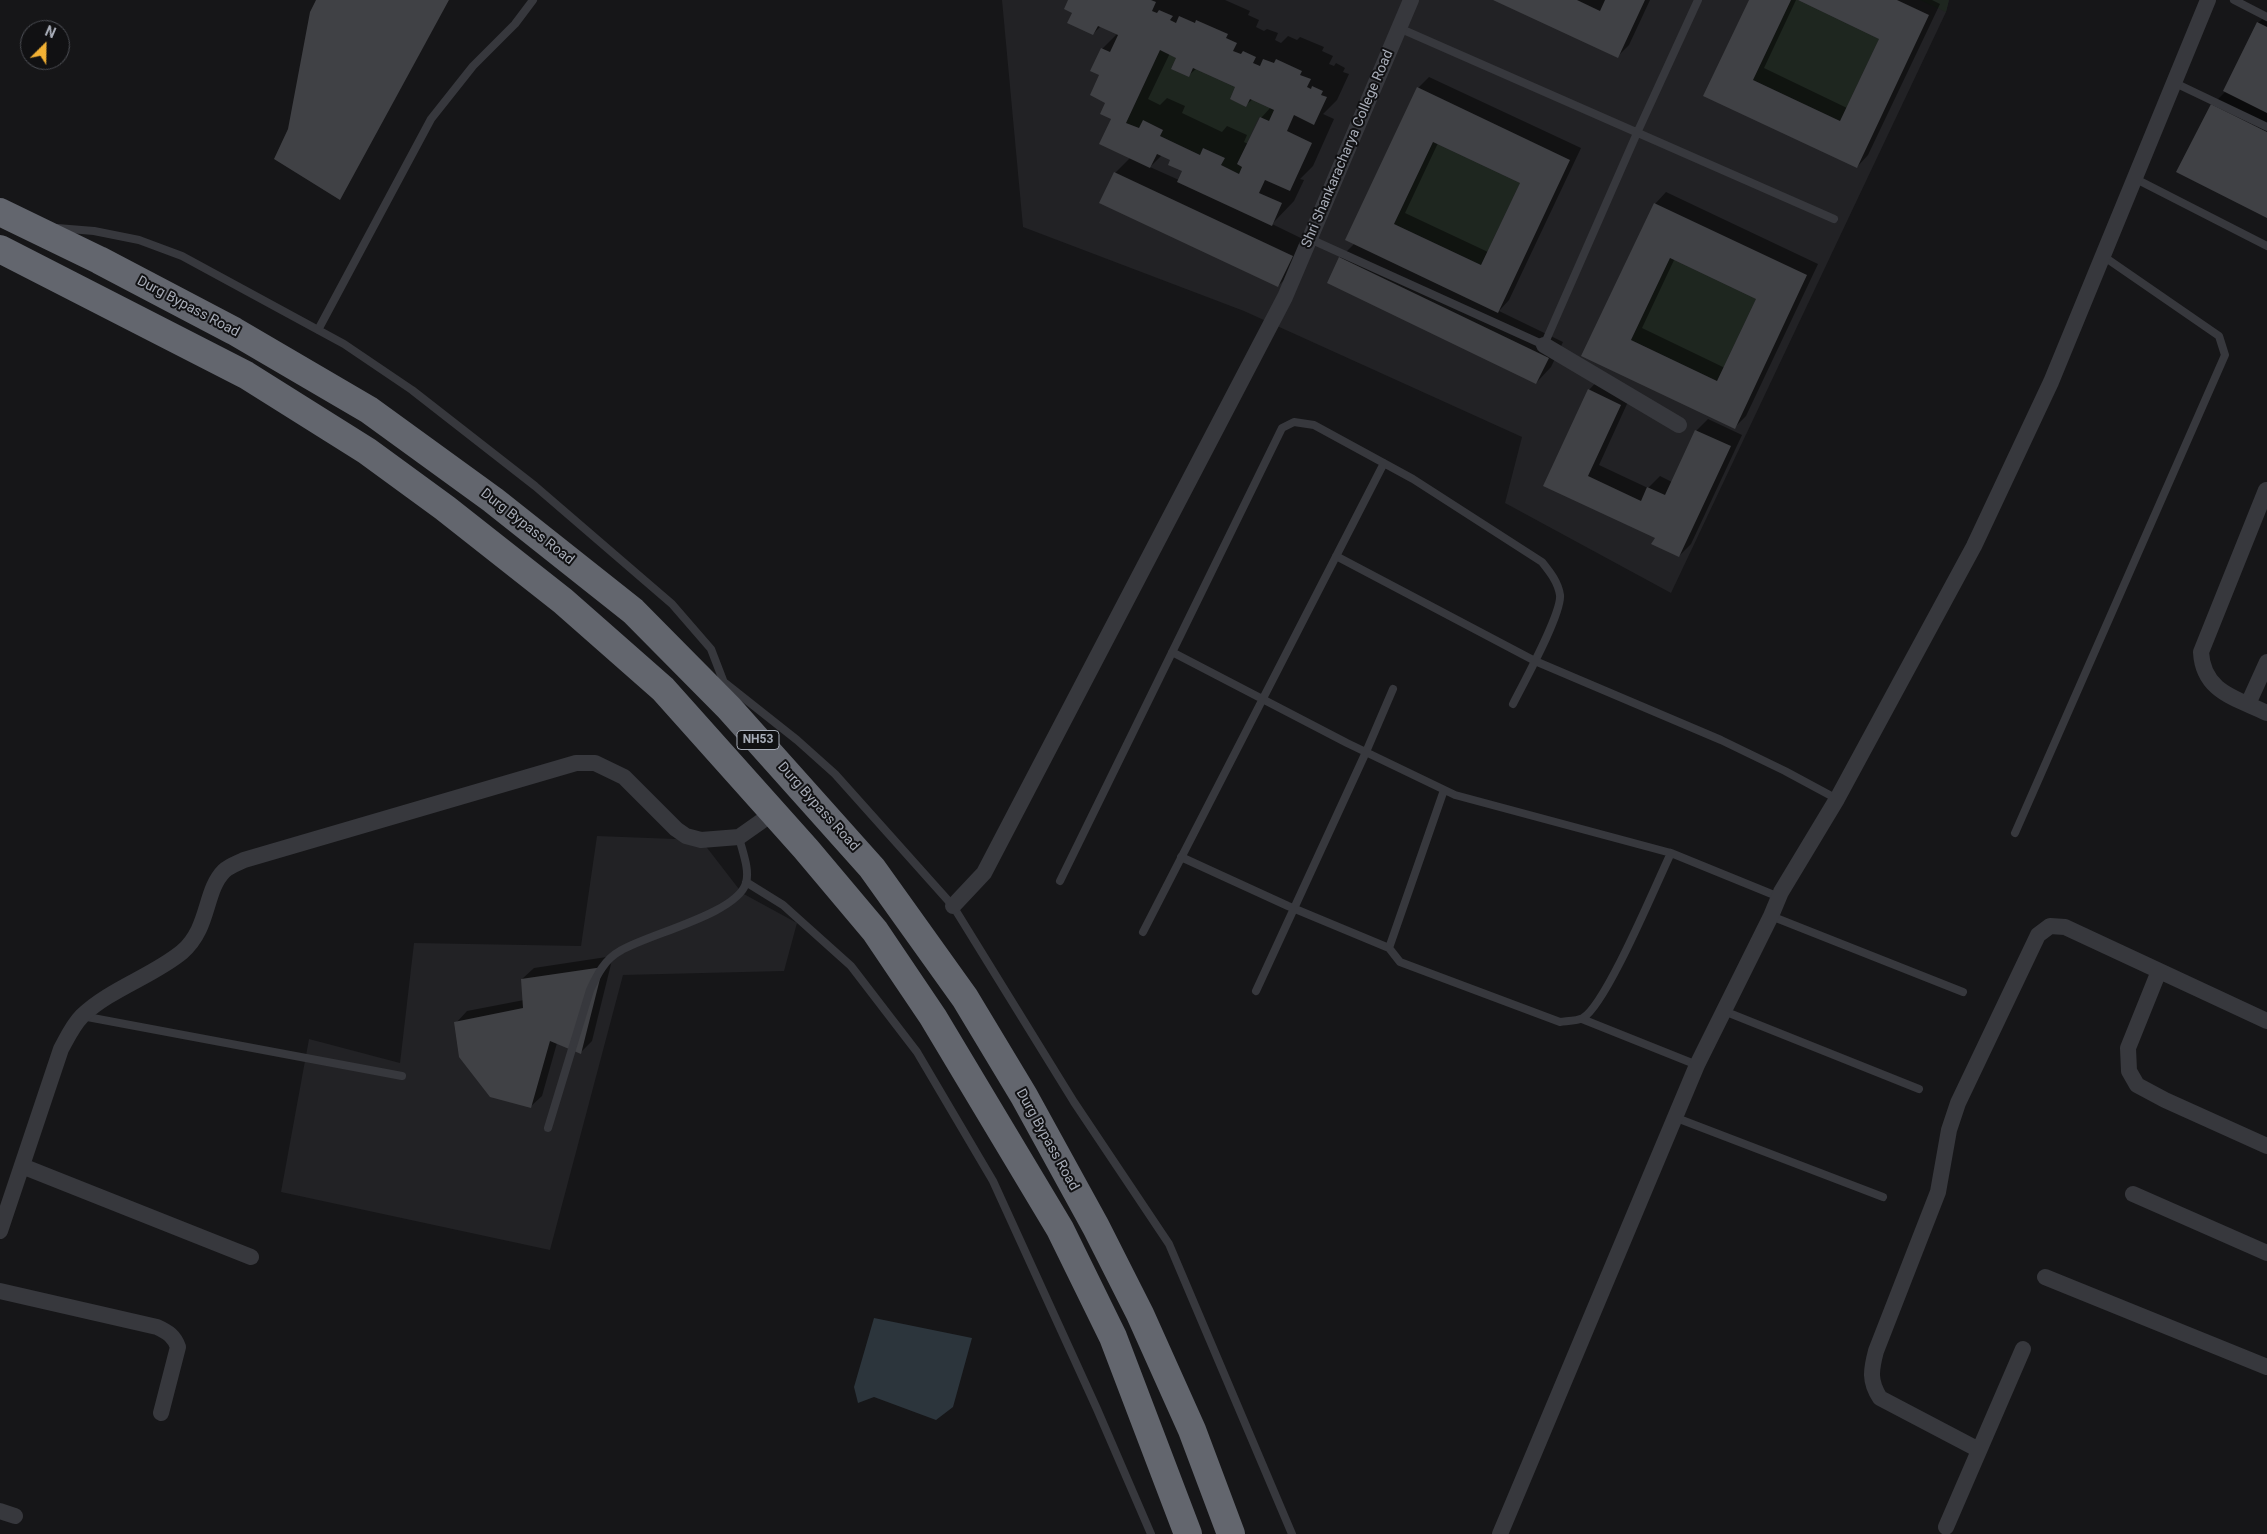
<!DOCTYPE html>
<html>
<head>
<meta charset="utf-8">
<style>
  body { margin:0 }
  #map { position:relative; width:2267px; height:1534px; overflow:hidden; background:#161618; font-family:Roboto,sans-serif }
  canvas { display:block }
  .north { position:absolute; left:20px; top:20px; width:50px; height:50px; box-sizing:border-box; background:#111113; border:1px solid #4d4f55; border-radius:50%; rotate:23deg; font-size:14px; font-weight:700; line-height:20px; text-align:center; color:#a8adb8 }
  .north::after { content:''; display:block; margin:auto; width:18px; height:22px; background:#f2b134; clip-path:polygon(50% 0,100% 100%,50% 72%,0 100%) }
</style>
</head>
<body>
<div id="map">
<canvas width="2267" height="1534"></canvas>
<div class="north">N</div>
</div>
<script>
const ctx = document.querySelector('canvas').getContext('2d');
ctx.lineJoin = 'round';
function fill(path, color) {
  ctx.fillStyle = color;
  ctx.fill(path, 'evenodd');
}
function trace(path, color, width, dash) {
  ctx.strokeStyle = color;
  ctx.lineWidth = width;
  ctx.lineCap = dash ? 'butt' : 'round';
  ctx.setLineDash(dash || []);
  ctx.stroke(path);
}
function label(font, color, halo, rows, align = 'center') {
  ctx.font = font + ' Roboto,sans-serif';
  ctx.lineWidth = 4;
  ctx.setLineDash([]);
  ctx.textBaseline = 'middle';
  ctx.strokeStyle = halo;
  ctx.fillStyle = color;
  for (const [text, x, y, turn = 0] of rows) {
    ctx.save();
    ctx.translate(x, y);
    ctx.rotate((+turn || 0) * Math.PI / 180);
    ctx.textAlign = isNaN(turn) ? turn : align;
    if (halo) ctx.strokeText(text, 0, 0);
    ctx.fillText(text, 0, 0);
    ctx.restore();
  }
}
const built = new Path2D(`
  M1002,0H1949L1946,12L1671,593L1505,503L1522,437L1244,311L1023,227Z
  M597,836L701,840L742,893L797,923L784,971L623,975L550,1250L281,1192L309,1039L400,1063L414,943L581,946Z`);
const green = new Path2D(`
  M1791,0H1798L1879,39L1840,121L1753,80Z
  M1920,0H1949L1946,12Z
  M1160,50L1176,58L1171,69L1189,77L1193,68L1235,87L1230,99L1246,107L1250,99L1274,110L1269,121L1259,117L1237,164L1242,167L1239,174L1221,165L1224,158L1204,148L1200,155L1160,136L1163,129L1143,121L1139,128L1126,123Z
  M1433,142L1520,183L1481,265L1394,224Z
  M1670,258L1756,299L1717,381L1631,340Z`);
const water = new Path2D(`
  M874,1318L972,1338L953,1407L936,1420L874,1397L858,1403L854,1387Z`);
const shadow = new Path2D(`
  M318,0H449L340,198L289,130Z
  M1070,0H1225L1250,11L1248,15L1259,20L1256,27L1264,31L1267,29L1278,33L1275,40L1281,43L1288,36L1297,40L1300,37L1324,47L1322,51L1333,56L1329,64L1334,66L1336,63L1345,68L1343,72L1349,74L1337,100L1323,114L1334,119L1313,166L1300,179L1304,180L1294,201L1272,224L1307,241L1293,271L1278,286L1115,173L1130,158L1112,119L1101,74L1102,49L1117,34L1101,26L1093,34L1074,12ZM1170,53L1178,57L1188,76L1197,68L1237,86L1246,105L1253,99L1271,107L1261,118L1248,144L1244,142L1247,135L1227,126L1222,132L1182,113L1185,106L1167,98L1160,105L1148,99ZM1162,155L1172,159L1183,171L1179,180L1150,167Z
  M1496,0H1650L1629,45L1617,57Z
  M1750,0H1796L1764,68L1847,108L1880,38L1801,0H1932L1940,4L1868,155L1857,167L1705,96Z
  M2267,14V216L2212,105L2226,91L2258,23Z
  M1429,77L1581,148L1509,300L1499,311L1563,342L1551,367L1536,383L1340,258L1354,244L1418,88ZM1438,143L1521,182L1488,252L1405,213Z
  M1666,192L1818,264L1746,416L1735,427L1583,355L1655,204ZM1675,258L1758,298L1725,368L1642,328Z
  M1600,378L1632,393L1599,465L1648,488L1660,476L1672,482L1697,430L1708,419L1742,435L1691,544L1679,556L1656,537L1544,485L1589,390Z
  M613,956L592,1041L580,1053L557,1043L542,1096L530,1107L456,1023L467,1011L524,1000L522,979L534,968Z`);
const building = new Path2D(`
  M316,0H449L340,200L274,159L288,129L310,12Z
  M1068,0H1151L1156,2L1152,11L1157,13L1159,10L1173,16L1170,20L1176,23L1179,16L1195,23L1196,20L1228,34L1226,38L1237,43L1233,51L1241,54L1243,51L1256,57L1253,63L1260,66L1263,59L1274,63L1276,59L1302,71L1300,75L1311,79L1307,87L1311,89L1312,86L1323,91L1321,95L1327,97L1314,125L1294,115L1287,131L1312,143L1290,191L1265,180L1259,193L1282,203L1272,226L1177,182L1182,171L1168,165L1170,160L1157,154L1150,168L1099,144L1111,119L1100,114L1105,103L1090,95L1099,75L1090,71L1101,48L1110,52L1118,35L1098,26L1093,35L1067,23L1072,13L1064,9ZM1160,50L1176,58L1171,69L1189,77L1193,68L1235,87L1230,99L1246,107L1250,99L1274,110L1269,121L1260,117L1237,164L1242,167L1239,174L1221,165L1225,158L1203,148L1200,155L1160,136L1163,130L1143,120L1139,128L1126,123Z
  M1493,0H1577L1600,11L1605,0H1645L1618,58Z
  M1749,0H1791L1753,80L1840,121L1879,39L1798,0H1897L1929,15L1857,168L1703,96Z
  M2257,22L2267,27V113L2223,91Z
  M1417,87L1570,160L1498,313L1345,240ZM1433,142L1520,183L1481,265L1394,224Z
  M2211,104L2267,132V218L2176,172Z
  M1114,172L1293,256L1278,287L1099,203Z
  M1654,203L1807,275L1735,429L1581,356ZM1670,258L1756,299L1717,381L1631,340Z
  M1339,257L1549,358L1536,384L1327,283Z
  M1588,389L1621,405L1588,476L1641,501L1647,487L1665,495L1695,430L1731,446L1679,557L1651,544L1655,538L1543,486Z
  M603,967L581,1054L550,1041L531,1108L490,1097L459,1057L454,1022L523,1008L521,979Z`);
const lane = new Path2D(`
  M2234,0L2267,17
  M1399,28L1834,219
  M2173,82L2267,127
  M2134,178L2267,246
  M57,228L94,231L139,240L182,256L344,344L412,390L535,486L672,604L711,649L726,688
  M1310,239L1544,345L1637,133L1698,0
  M318,330L431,119L473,66L515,24L533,0
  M1336,556L1535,661L1721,740L1785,771L1837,799
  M1172,652L1347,743L1455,795L1671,853L1779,897
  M725,683L797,740L835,774L953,906L1074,1102L1169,1244L1292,1534
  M1444,790L1389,948L1400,962L1560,1022C1567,1021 1577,1021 1583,1018C1607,1003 1656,884 1671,853
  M2015,833L2225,355L2219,336L2103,256
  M1181,857L1288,906L1389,948
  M1060,881L1282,428L1294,422L1314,425L1413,479L1542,562C1550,572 1558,582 1560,595C1562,614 1523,684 1513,704
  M746,882L783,905L851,966L917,1052L993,1181L1097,1409L1151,1534
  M1771,916L1963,992
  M1143,932L1384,463
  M1256,991L1366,752L1393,689
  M1724,1011L1919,1089
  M82,1016L402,1076
  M1582,1019L1697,1065
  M1674,1117L1883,1197
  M548,1128L590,990C597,975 605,959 620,951C648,934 737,914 746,883C750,869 742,851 739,837`);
const street = new Path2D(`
  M1544,345L1679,425
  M2266,490L2201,652C2203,692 2236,698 2267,713
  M2248,704L2267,662
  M953,906L984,873L1285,297L1411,0
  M2159,971L2128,1048L2129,1071L2137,1085L2165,1100L2267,1146
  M22,1166L251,1257
  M2133,1194L2267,1253
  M0,1231L61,1049C67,1038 73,1025 82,1016C110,989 153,976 182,952C210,928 204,891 224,871C229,866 238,863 244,860L576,763H595L624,777L676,829L686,836L701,840L739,837L773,813
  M2045,1277L2267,1367
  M0,1291L157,1327C168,1332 174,1336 178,1347L161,1413
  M1979,1450L1880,1398C1869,1381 1871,1370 1876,1351L1938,1192L1949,1130L1958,1103L2038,935L2050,926L2065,927L2267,1021
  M0,1511L15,1516
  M1946,1527L2023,1349
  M1500,1534L1697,1065L1771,916L1781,892L1837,799L1974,546L2051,382L2208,0`);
const highway = new Path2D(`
  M0,212L99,260L234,331L369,410L493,500L633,611L729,708L872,868L965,998L1024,1096L1096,1227L1140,1314L1192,1430L1231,1534
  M0,249L246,375L367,451L445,508L563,601L663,689L806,849L875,931L933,1017L1060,1229L1113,1337L1188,1534`);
const shields = [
  [758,740,42]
];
const shieldNames = [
  ["NH53",758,740]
];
const streetNames = [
  ["Shri Shankaracharya College Road",1348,149,-67],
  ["Durg Bypass Road",188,307,28],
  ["Durg Bypass Road",527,527,38],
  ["Durg Bypass Road",818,807,48],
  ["Durg Bypass Road",1047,1140,61]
];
fill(built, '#222225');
fill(green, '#1e261f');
fill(water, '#2c353c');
fill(shadow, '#0007');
fill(building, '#404145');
trace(lane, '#37383d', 8);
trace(street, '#37383d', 16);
trace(highway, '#63666e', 28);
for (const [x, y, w] of shields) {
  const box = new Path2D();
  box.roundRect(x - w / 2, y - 9.5, w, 19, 4);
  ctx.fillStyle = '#111113';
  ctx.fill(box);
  trace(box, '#a8adb8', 1);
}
label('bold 12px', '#a8adb8', null, shieldNames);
label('14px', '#a8adb8', '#111113', streetNames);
</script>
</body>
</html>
